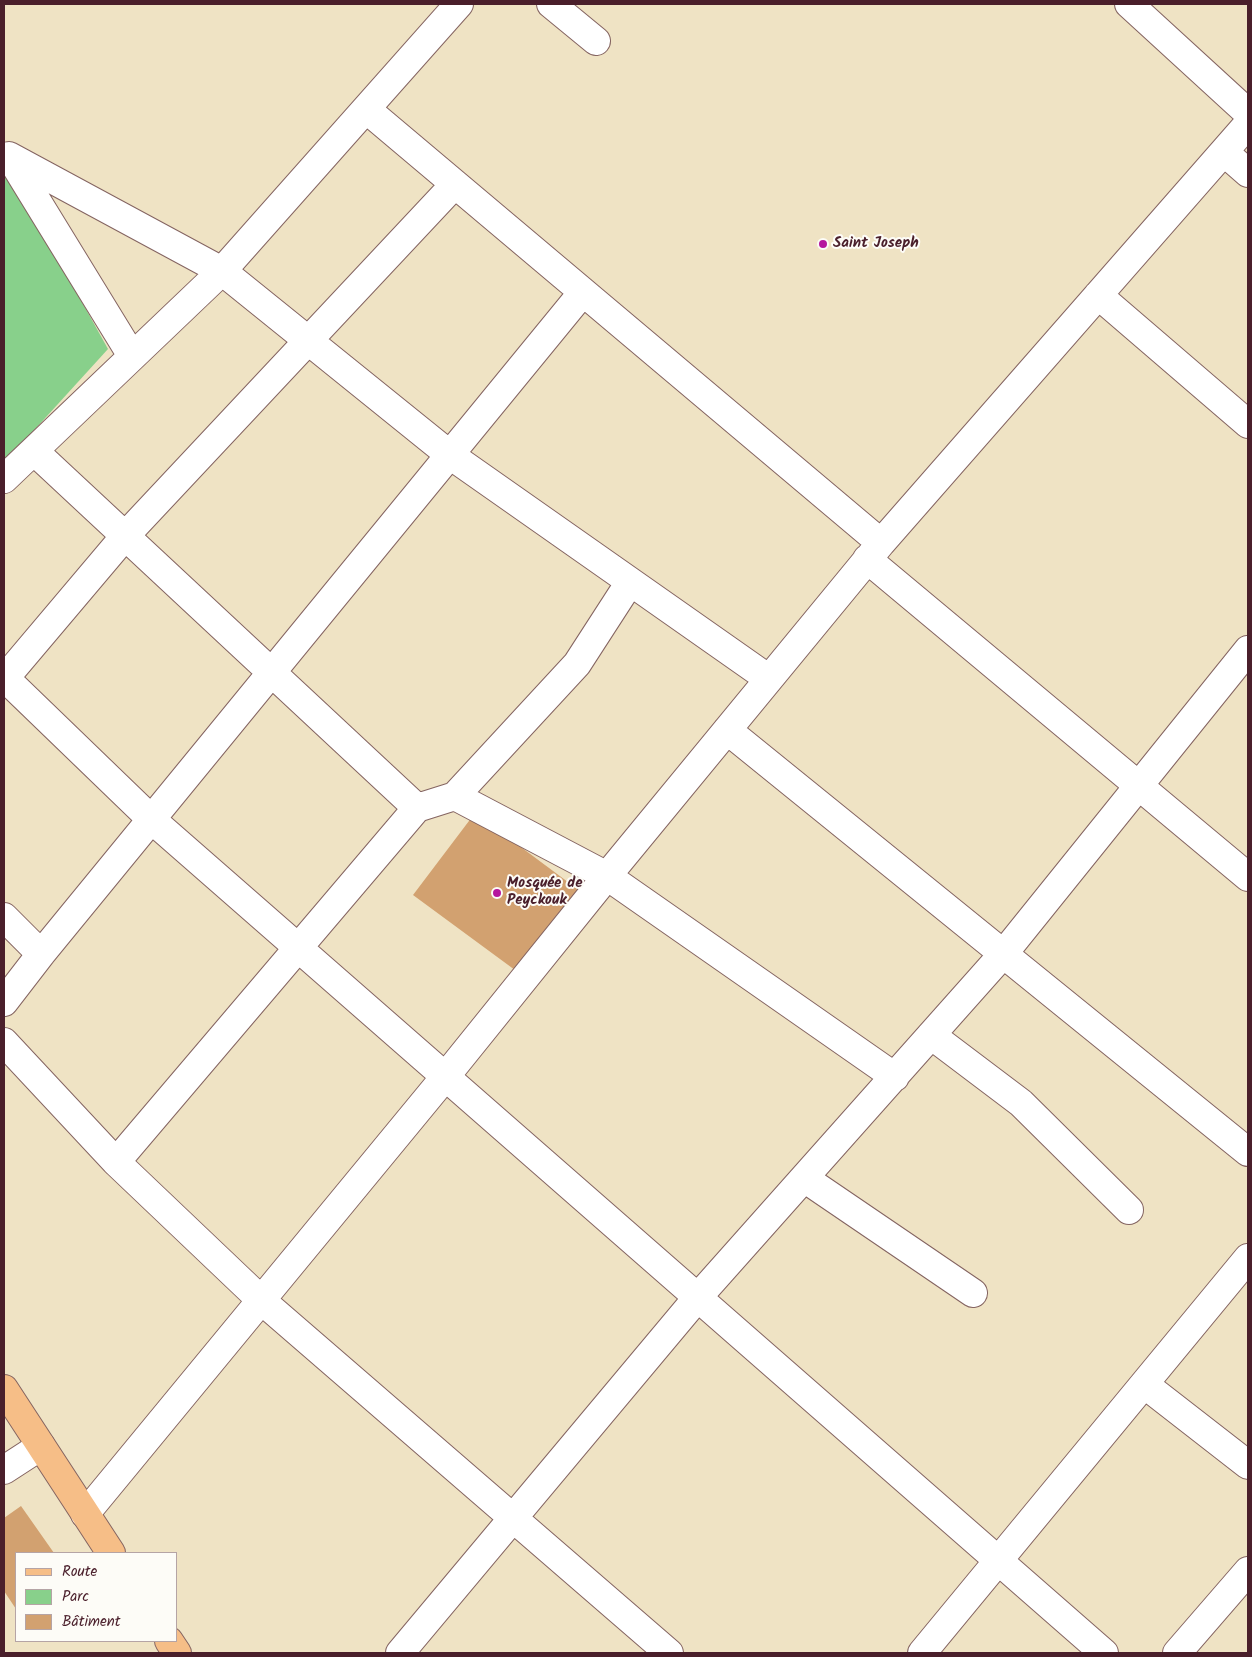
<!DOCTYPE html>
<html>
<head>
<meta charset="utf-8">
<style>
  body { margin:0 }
  #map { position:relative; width:1252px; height:1657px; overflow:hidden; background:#efe3c4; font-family:Kalam,sans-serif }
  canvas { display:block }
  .frame { position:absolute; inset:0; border:5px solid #4a1f2b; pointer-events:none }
  .legend { position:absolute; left:15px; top:1552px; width:162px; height:90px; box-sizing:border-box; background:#fdfcf7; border:1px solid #b5a4a5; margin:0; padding:6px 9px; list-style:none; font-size:15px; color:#4a1f2b }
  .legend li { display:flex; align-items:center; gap:10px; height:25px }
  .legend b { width:25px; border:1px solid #b5a4a5 }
</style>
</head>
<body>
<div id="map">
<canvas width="1252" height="1657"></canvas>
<div class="frame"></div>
<ul class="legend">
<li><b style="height:6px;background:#f6be87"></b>Route</li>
<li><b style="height:14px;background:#88d08b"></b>Parc</li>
<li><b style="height:14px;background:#d2a170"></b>Bâtiment</li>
</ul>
</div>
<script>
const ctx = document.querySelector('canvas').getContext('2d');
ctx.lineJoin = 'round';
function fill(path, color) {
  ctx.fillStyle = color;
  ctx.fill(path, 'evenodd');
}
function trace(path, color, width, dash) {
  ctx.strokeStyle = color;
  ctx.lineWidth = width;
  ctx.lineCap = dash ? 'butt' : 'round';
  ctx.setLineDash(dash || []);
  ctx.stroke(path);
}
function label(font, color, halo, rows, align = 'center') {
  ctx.font = font + ' Kalam,sans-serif';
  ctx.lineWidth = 4;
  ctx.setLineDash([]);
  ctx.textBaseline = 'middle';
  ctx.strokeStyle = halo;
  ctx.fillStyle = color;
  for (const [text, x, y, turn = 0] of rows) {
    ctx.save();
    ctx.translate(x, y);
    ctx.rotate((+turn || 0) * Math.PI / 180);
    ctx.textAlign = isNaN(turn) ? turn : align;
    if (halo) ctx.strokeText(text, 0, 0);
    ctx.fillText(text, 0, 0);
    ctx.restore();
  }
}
const green = new Path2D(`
  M4,161L108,349L27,438L4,460Z`);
const building = new Path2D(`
  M475,813L580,891L519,973L413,895Z
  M21,1506L54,1553H16V1609L4,1591V1518Z`);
const street = new Path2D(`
  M551,4L596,41
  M1129,4L1248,113
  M366,109L881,543
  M1224,152L1248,173
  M9,156L222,271L450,455L769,679
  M10,157L132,356
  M1098,295L1248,424
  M34,451L417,808
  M4,479L222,271L459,4
  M867,559L1248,877
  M4,677L151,819L1104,1653
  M5,678L125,536L455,184
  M727,730L1248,1152
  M455,796L607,876L895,1077
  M4,917L41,954
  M4,1002L41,954L583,292
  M931,1035L1021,1103L1129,1210
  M4,1042L116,1162L261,1300L669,1653
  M116,1162L417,808L455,796L577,664L630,582
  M804,1178L973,1293
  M1144,1384L1248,1465
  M4,1470L41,1446
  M85,1514L445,1077L607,876L881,543L1248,124
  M400,1653L698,1297L1004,953L1248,650
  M922,1653L1248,1258
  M1177,1653L1248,1571`);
const primary = new Path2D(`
  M4,1389L111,1553
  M169,1641L177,1653`);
const markers = [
  [823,244,5,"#b5179e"],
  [497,893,5,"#b5179e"]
];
const poiNames = [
  ["Saint Joseph",833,244],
  ["Mosquée de",507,884],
  ["Peyckouk",507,901]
];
fill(green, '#88d08b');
fill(building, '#d2a170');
trace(street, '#846461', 30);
trace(primary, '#846461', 30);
trace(street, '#fff', 28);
trace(primary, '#f6be87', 28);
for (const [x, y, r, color] of markers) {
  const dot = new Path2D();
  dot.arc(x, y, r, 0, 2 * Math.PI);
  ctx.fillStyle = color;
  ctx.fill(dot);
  trace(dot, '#fdfcf7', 2);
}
label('bold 15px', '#4a1f2b', '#fdfcf7', poiNames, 'left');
</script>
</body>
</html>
